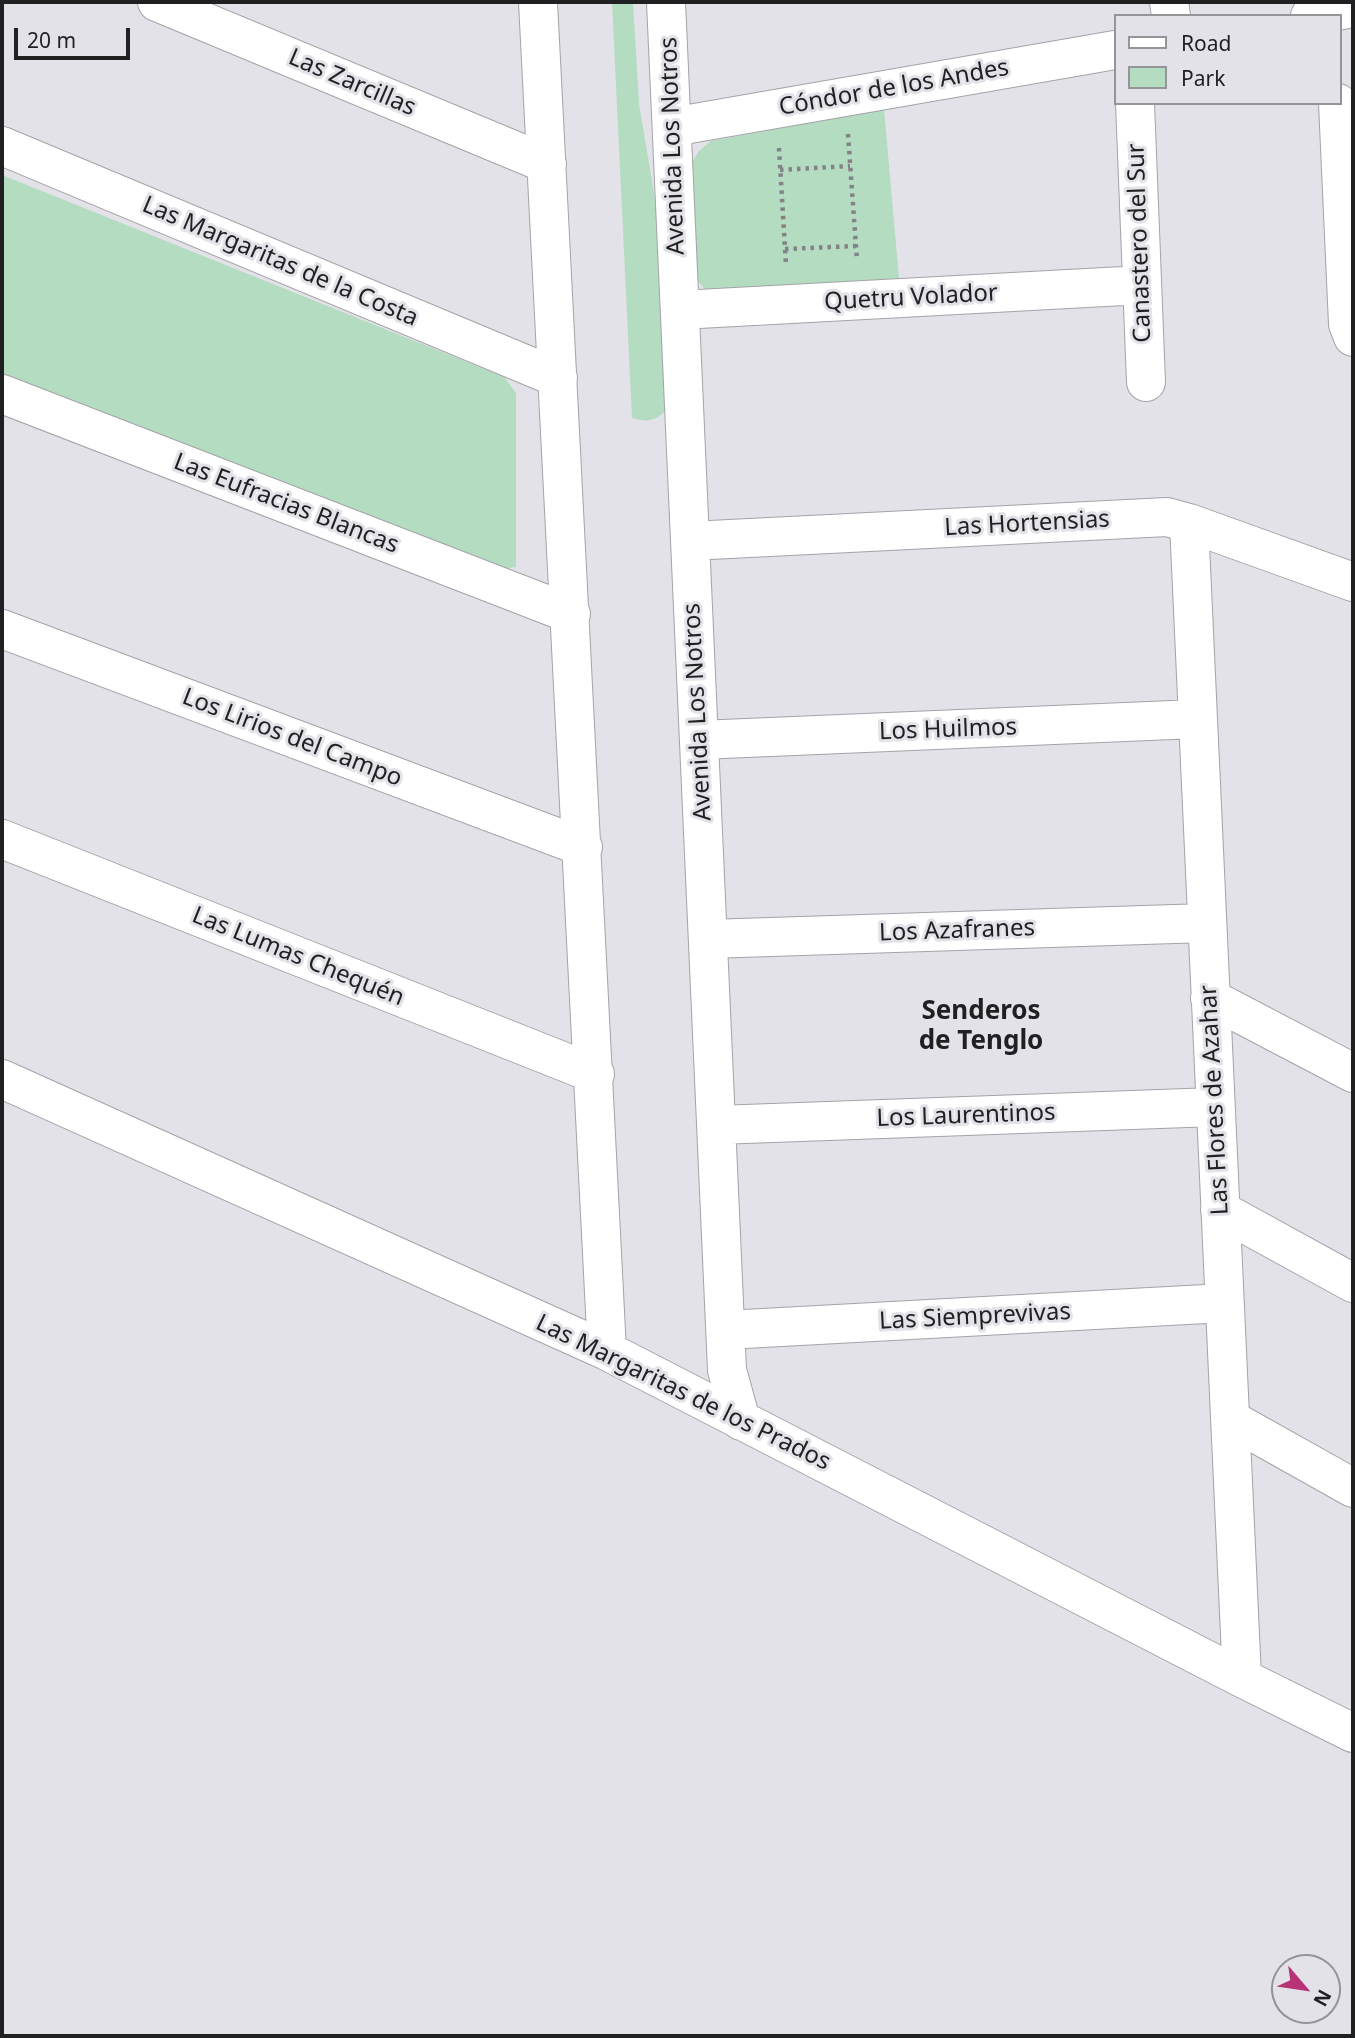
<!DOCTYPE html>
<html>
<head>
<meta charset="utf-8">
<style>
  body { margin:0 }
  #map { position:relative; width:1355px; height:2038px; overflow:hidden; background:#e2e2e8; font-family:"Noto Sans",sans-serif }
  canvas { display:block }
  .frame { position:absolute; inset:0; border:4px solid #201f22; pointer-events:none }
  .legend { position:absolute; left:1114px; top:14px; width:228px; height:91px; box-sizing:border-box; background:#e2e2e8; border:2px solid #949499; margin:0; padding:9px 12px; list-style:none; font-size:21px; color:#201f22 }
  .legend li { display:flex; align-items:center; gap:14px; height:35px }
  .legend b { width:35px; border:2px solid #949499 }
  .north { position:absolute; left:1271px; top:1954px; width:70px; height:70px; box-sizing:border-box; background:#e2e2e8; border:2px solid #949499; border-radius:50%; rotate:119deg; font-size:19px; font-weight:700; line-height:28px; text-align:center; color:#201f22 }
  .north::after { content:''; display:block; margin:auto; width:24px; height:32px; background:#b73276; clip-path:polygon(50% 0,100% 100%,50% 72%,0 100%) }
  .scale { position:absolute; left:14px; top:28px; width:116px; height:32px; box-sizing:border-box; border:4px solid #201f22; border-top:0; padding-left:9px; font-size:21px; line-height:24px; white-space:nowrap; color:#201f22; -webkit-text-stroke:5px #e2e2e8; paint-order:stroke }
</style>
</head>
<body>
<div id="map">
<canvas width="1355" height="2038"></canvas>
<div class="frame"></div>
<ul class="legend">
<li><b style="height:9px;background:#fff"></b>Road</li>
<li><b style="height:19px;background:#b3dcc0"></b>Park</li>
</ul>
<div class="north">N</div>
<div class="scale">20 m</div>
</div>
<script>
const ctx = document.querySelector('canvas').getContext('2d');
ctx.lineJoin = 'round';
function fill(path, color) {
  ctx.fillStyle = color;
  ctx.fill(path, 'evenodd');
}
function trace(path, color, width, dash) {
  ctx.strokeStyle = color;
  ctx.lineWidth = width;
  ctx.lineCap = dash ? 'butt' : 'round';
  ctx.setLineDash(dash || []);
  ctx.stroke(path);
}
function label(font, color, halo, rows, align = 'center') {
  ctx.font = font + ' "Noto Sans",sans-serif';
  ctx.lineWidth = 6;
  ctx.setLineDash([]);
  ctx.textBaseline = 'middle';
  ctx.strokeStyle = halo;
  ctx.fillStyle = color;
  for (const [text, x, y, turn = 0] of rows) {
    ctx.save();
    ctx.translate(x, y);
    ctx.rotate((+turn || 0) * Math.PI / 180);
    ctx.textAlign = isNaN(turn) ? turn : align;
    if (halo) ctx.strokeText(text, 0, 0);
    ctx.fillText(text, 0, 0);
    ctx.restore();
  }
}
const green = new Path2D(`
  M612,2H633L639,104L657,211L666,410C655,422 647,422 632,418Z
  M884,109L900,290L708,293L698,281L691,164L699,151L711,141Z
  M2,175L504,377L516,393V567L502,569L2,379Z`);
const path = new Path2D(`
  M848,134L857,261
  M779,148L786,265
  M780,170L850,166
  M785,249L856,246`);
const street = new Path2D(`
  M157,2L547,164
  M538,2L607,1351
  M666,2L727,1370L741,1421
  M1169,2L1171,16
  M1310,16L1353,8
  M1135,103L1146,382
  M1338,103L1348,324L1353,337
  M672,127L1115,50
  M2,146L558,378
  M680,310L1142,285
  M2,394L571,614
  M1189,523L1242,1678
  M690,541L1167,517L1189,523L1353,582
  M2,629L583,847
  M699,740L1196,719
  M2,839L595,1074
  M708,939L1206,923
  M1210,998L1353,1073
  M2,1079L607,1351L1242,1678L1353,1733
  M717,1125L1215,1107
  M1220,1210L1353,1283
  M726,1330L1224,1303
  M1230,1419L1353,1488`);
const streetNames = [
  ["Las Zarcillas",352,83,23],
  ["Cóndor de los Andes",894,88,-10],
  ["Avenida Los Notros",673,146,-92],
  ["Canastero del Sur",1140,243,-92],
  ["Las Margaritas de la Costa",280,262,23],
  ["Quetru Volador",911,298,-3],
  ["Las Eufracias Blancas",286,504,21],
  ["Las Hortensias",1027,524,-3],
  ["Avenida Los Notros",698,712,-93],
  ["Los Huilmos",948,730,-2],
  ["Los Lirios del Campo",292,738,21],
  ["Los Azafranes",957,931,-2],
  ["Las Lumas Chequén",298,957,22],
  ["Las Flores de Azahar",1215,1100,-93],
  ["Los Laurentinos",966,1116,-2],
  ["Las Siemprevivas",975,1317,-3],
  ["Las Margaritas de los Prados",683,1393,26]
];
const neighbourhoodNames = [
  ["Senderos",981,1012],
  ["de Tenglo",981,1042]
];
fill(green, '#b3dcc0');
trace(street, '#a3a3a9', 40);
trace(path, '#838387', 4.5, [3.5, 5]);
trace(street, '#fff', 38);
label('24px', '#201f22', '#e2e2e8', streetNames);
label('bold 26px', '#201f22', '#e2e2e8', neighbourhoodNames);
</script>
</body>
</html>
